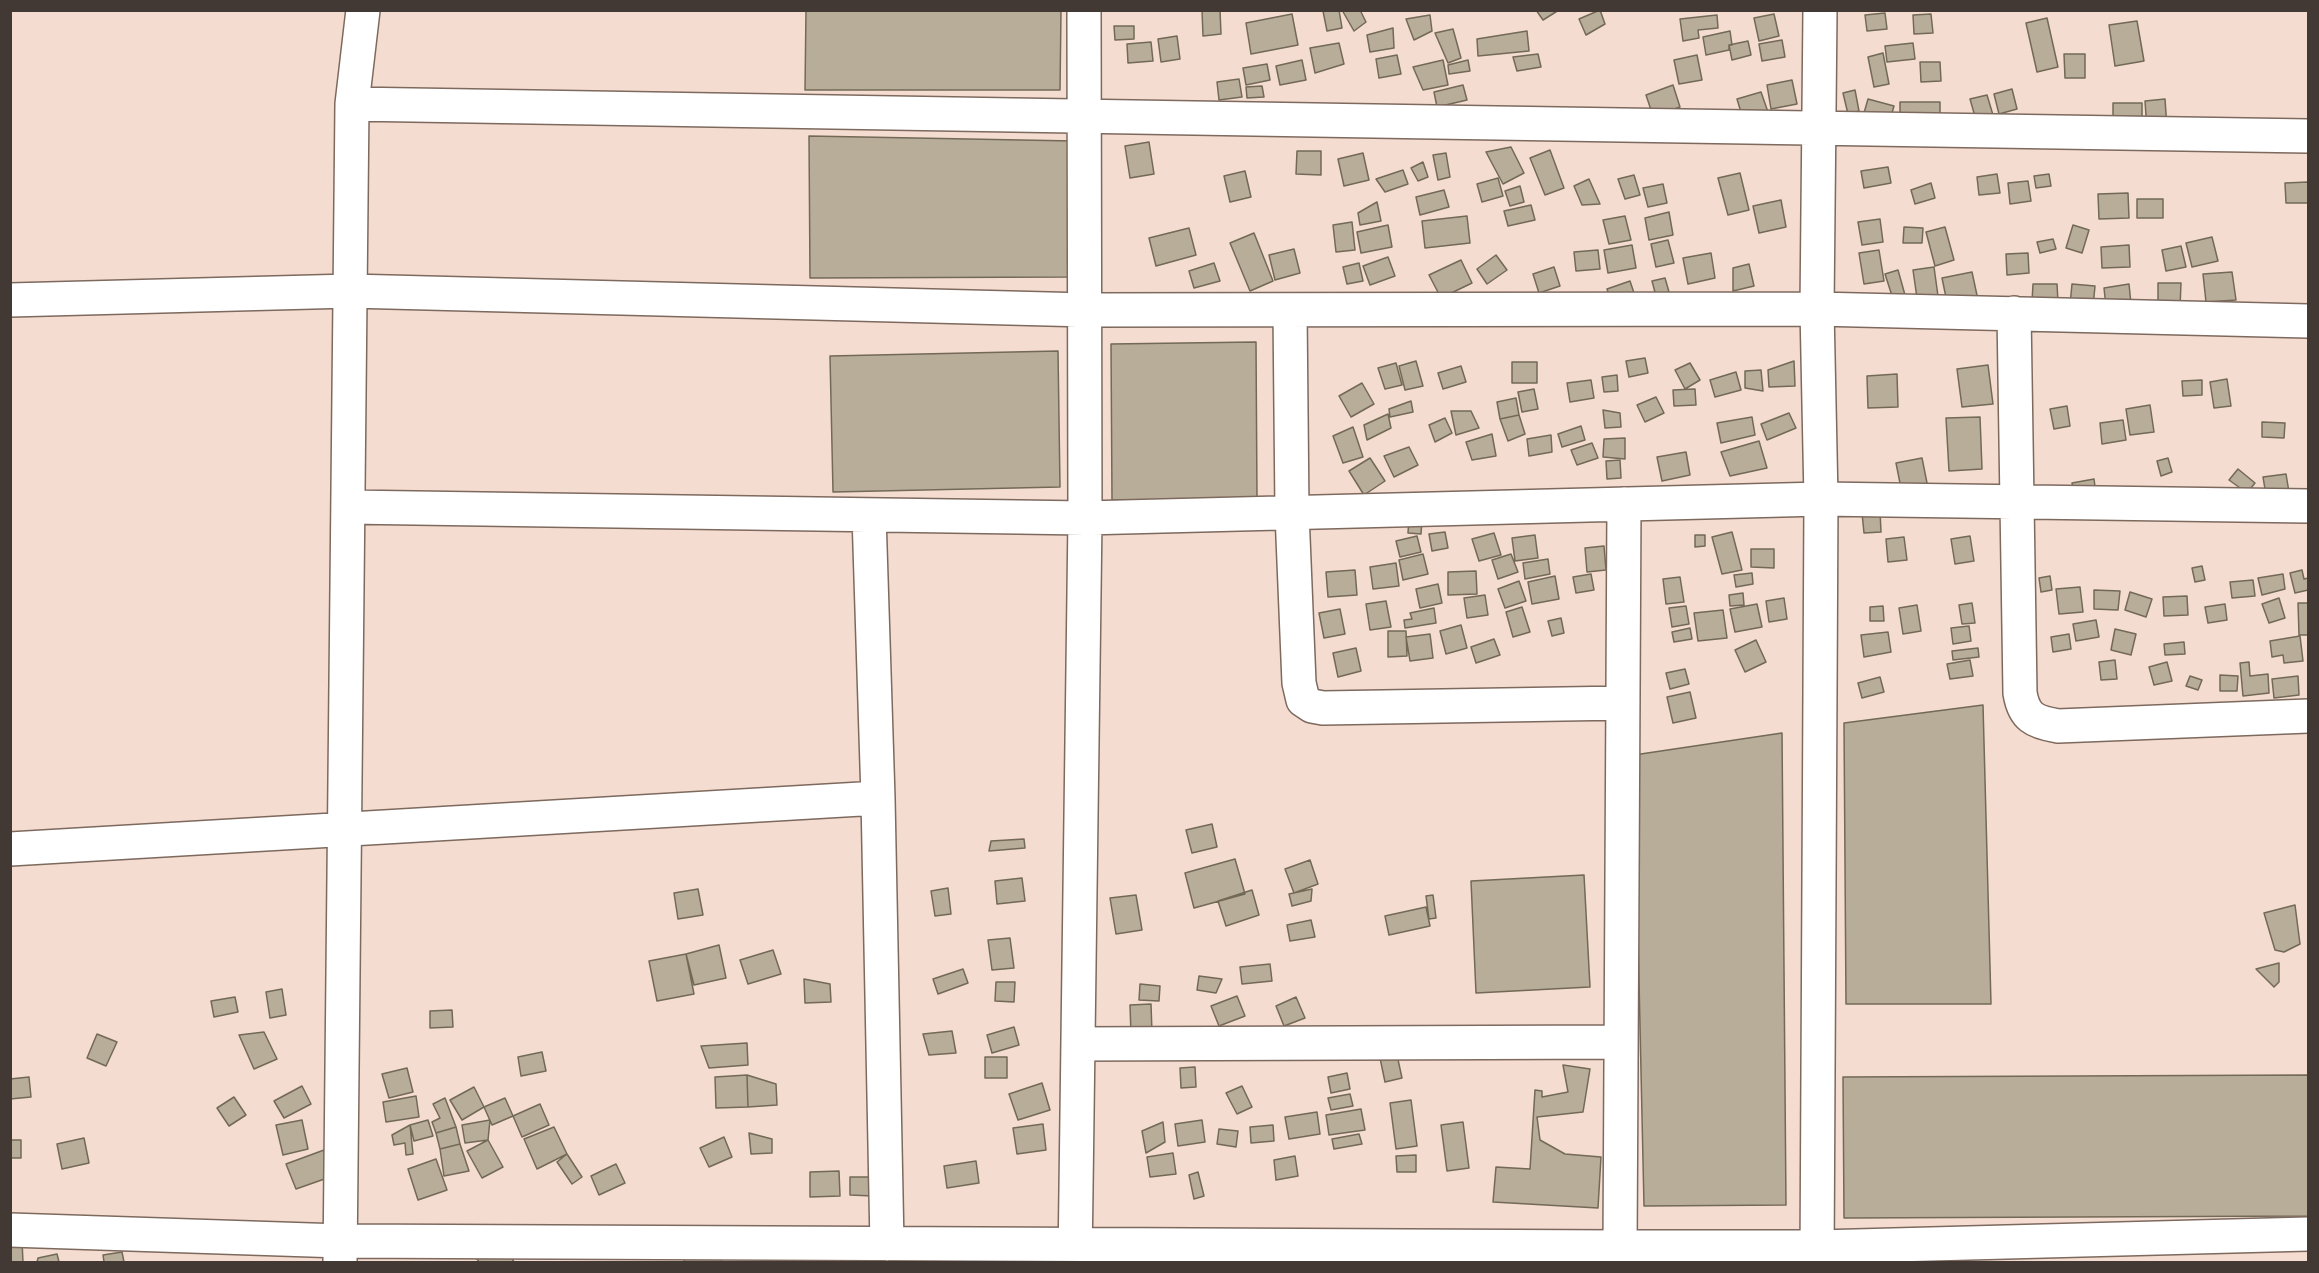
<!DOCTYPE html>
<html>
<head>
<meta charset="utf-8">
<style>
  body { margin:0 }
  #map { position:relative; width:2319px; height:1273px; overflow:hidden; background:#f4dcd0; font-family:"Roboto Condensed",sans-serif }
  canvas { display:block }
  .frame { position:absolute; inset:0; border:12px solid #423934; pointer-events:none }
</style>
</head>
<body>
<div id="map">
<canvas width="2319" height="1273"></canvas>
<div class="frame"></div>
</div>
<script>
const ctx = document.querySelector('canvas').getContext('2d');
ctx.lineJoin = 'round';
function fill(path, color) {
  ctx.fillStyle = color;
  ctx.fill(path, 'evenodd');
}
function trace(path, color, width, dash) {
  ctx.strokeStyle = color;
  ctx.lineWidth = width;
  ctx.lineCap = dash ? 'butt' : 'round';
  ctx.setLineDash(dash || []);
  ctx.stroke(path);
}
const building = new Path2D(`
  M806,10H1061L1060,90H805Z
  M1202,10H1220L1221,34L1203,36Z
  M1339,10L1342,28L1327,31L1323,11Z
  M1342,10H1360L1366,22L1354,31Z
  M1536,10H1559L1543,20Z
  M1600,10L1605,24L1586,35L1579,19Z
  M1885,13L1887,29L1867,31L1865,15Z
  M1292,14L1298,45L1251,54L1246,23Z
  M1774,14L1779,36L1759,41L1754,18Z
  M1931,14L1933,33L1914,34L1913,15Z
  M1430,15L1432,31L1414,40L1406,19Z
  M1717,15L1718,28L1698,30L1699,38L1683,41L1680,19Z
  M2047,18L2058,67L2037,72L2026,23Z
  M2137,21L2144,61L2115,66L2109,25Z
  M1114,26H1134V39L1115,40Z
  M1393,28L1394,48L1370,52L1367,35Z
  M1453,29L1461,58L1448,63L1435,33Z
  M1527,31L1529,51L1478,56L1477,39Z
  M1730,31L1732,45H1729V50L1706,55L1703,37Z
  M1177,36L1180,59L1161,62L1158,39Z
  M1782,40L1785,57L1762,61L1759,44Z
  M1748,41L1751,55L1732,60L1729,45Z
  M1151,42L1153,61L1128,63L1127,44Z
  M1339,43L1344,64L1315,73L1310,48Z
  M1913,43L1915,59L1887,62L1885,46Z
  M1883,53L1889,84L1874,87L1868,57Z
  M1538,54L1541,67L1517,71L1513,57Z
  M2064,54H2085V78H2065Z
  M1397,55L1401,74L1379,78L1376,59Z
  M1697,55L1702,80L1679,84L1674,60Z
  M1302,60L1306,80L1280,85L1276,66Z
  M1443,60L1448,85L1423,90L1413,67Z
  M1468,60L1470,71L1449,74L1448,65Z
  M1920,62H1940L1941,81L1921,82Z
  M1267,64L1270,80L1246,85L1243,68Z
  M1239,79L1242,97L1219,100L1217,82Z
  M1792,80L1797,104L1771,109L1767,85Z
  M1463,85L1467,100L1437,107L1434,92Z
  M1673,85L1680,107L1653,116L1646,95Z
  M1262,86L1264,97L1247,98L1246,87Z
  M2012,89L2017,109L1999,114L1994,94Z
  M1855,90L1859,111L1848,114L1843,93Z
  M1761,92L1768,112L1743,119L1737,99Z
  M1987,95L1993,115L1976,120L1970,99Z
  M1868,99L1894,106L1890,120L1864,113Z
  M2165,99L2167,128L2147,130L2145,101Z
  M1900,102H1940V123H1900Z
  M2113,103H2142V128H2113Z
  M809,136L1074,141L1070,277L810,278Z
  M1149,142L1154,174L1130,178L1125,146Z
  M1511,147L1524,173L1503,184L1486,152Z
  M1550,150L1564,188L1545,195L1530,158Z
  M1297,151H1321V175L1296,174Z
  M1363,153L1369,180L1344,186L1338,159Z
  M1446,153L1450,177L1438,180L1433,155Z
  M1423,162L1428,177L1418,181L1411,168Z
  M1888,167L1891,183L1864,188L1861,171Z
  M1403,170L1408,184L1385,192L1376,179Z
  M1245,171L1251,197L1230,202L1224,176Z
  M1740,173L1749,210L1728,215L1718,178Z
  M1997,174L2000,193L1979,195L1977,177Z
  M2049,174L2051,186L2036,188L2034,176Z
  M1634,175L1640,195L1625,199L1618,179Z
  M1498,178L1503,196L1482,202L1477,184Z
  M1589,179L1600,204L1582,205L1574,186Z
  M2028,181L2031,201L2010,204L2008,183Z
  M2308,182V203H2286L2285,183Z
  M1931,183L1935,198L1915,204L1911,190Z
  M1663,184L1667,203L1648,207L1643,188Z
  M1520,186L1524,202L1510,206L1505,191Z
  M1444,190L1449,207L1420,215L1416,197Z
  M2128,193L2129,218L2099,219L2098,194Z
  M2137,199H2163V218H2137Z
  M1781,200L1786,227L1759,233L1753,206Z
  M1377,202L1381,221L1360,225L1358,213Z
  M1531,205L1535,220L1508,226L1504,211Z
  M1669,212L1673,235L1649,240L1645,218Z
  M1467,216L1470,243L1425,248L1422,221Z
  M1625,216L1631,240L1609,244L1603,220Z
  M1880,219L1883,242L1862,245L1858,222Z
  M1352,222L1355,250L1336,252L1333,225Z
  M1388,225L1392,247L1361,253L1357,232Z
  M2073,225L2089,230L2082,253L2066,248Z
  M1904,227L1923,228L1922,243H1903Z
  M1945,227L1954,260L1935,266L1926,232Z
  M1189,228L1196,255L1156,266L1149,238Z
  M1254,233L1273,281L1250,291L1230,243Z
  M2212,237L2218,261L2192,267L2186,243Z
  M2053,239L2056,249L2040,253L2037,242Z
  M1668,240L1674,263L1656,267L1651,244Z
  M1632,245L1636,268L1608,273L1604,250Z
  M2129,245L2130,267L2102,268L2101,247Z
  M2181,246L2186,267L2166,271L2162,250Z
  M1294,249L1300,273L1275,280L1269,255Z
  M1598,250L1600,269L1576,271L1574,252Z
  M1879,250L1884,281L1864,284L1859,253Z
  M1711,253L1715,278L1688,284L1683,258Z
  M2028,253L2029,273L2007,275L2006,254Z
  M1496,255L1507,270L1487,284L1477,269Z
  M1388,257L1395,276L1370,285L1363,266Z
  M1461,260L1472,283L1441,298L1429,275Z
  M1214,263L1220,281L1194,288L1189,271Z
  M1359,263L1363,281L1347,284L1343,267Z
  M1749,264L1754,286L1733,291V268Z
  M1554,267L1560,286L1539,293L1533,274Z
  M1934,267L1938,296L1917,298L1913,270Z
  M1898,270L1905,295L1893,299L1885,274Z
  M1972,272L1978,300L1948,307L1942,278Z
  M2232,272L2236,300L2206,302L2203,274Z
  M1665,278L1669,292L1656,296L1652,281Z
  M1630,281L1635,296L1612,304L1607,289Z
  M2158,283H2181L2180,307H2158Z
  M2033,284H2057L2058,302H2032Z
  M2072,284L2095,286L2093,307L2070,305Z
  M2129,284L2131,304L2106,307L2104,288Z
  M1256,342L1257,499L1112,500L1111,344Z
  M1058,351L1060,487L833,492L830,356Z
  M1645,358L1648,373L1629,377L1626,361Z
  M1416,361L1423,386L1405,390L1399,366Z
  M1794,361L1795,386L1769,387L1768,370Z
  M1512,362H1537V383H1512Z
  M1396,363L1402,385L1385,389L1378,368Z
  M1690,363L1700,380L1685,389L1675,370Z
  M1988,365L1993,404L1962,407L1957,369Z
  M1461,366L1466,382L1443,389L1438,373Z
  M1761,370L1763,391L1745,388V371Z
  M1736,372L1741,390L1715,397L1710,380Z
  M1897,374L1898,407L1868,408L1867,376Z
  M1617,375L1618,391L1604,392L1602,377Z
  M2227,379L2231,406L2214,408L2210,382Z
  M1591,380L1594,398L1570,402L1567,383Z
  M2202,380V395L2183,396L2182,381Z
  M1362,383L1374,404L1351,417L1339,396Z
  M1534,389L1538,409L1522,412L1518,392Z
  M1695,389L1696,405L1674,406L1673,390Z
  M1656,397L1664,413L1645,422L1637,405Z
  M1516,398L1519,415L1500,419L1497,402Z
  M1411,401L1413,412L1390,417L1389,409Z
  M2150,405L2154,432L2130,435L2126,409Z
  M2067,406L2070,426L2054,429L2050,409Z
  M1603,410L1620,413L1621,427L1605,428Z
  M1451,411H1471L1479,428L1456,435Z
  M1789,413L1796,428L1767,440L1761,424Z
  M1388,414L1391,428L1367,440L1364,425Z
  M1519,415L1525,434L1508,441L1500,419Z
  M1752,417L1755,435L1721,443L1717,423Z
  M1980,417L1982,469L1949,471L1946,418Z
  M1445,418L1452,433L1435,442L1429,425Z
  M2123,420L2126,440L2102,444L2100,423Z
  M2262,422L2285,423L2284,438L2262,437Z
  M1581,426L1585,440L1562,447L1558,434Z
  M1353,427L1363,457L1343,463L1333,436Z
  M1492,434L1496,456L1472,460L1466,442Z
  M1551,435L1552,452L1529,456L1527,439Z
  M1625,438V459L1603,457L1604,439Z
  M1759,441L1767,468L1730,476L1721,452Z
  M1592,443L1598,458L1577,465L1571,450Z
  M1409,447L1418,465L1394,477L1384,456Z
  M1686,452L1690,475L1662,481L1657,457Z
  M1370,458L1385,481L1364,495L1349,471Z
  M1922,458L1929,493L1903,498L1896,463Z
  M2168,458L2172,472L2161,476L2157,461Z
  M1620,460L1621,478L1607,479L1606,461Z
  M2238,469L2255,483L2247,493L2229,480Z
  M2286,474L2289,492L2266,495L2263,477Z
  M2094,479L2096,494L2074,497L2072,483Z
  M1880,511L1881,532L1864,533L1862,513Z
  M1409,518L1422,519L1421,534L1408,533Z
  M1445,532L1448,548L1432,551L1429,534Z
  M1732,532L1742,570L1722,574L1712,537Z
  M1494,533L1501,555L1479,561L1472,539Z
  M1535,535L1538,558L1515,561L1512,538Z
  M1695,535H1705V546L1695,547Z
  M1417,536L1421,552L1400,557L1396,541Z
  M1970,536L1974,561L1955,564L1951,539Z
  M1904,537L1907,560L1888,562L1886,539Z
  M1604,546L1606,570L1587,572L1585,548Z
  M1751,549H1774V568L1751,567Z
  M1423,554L1428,574L1403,580L1399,560Z
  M1511,554L1518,572L1498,579L1492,560Z
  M1548,559L1550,574L1525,579L1523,563Z
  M1396,563L1399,586L1373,589L1370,567Z
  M2202,566L2205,580L2195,582L2192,568Z
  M1355,570L1357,595L1328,597L1326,572Z
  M2302,570L2304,579L2308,578V590L2295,593L2290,573Z
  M1476,571L1477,594L1448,595V572Z
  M1752,573L1753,584L1736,587L1734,575Z
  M1591,574L1594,590L1576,593L1573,577Z
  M2283,574L2285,589L2262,595L2258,578Z
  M1555,576L1559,599L1532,604L1528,582Z
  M2050,576L2052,590L2041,592L2039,578Z
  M1680,577L1684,602L1666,604L1663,579Z
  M2253,580L2255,596L2232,598L2230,582Z
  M1519,581L1526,601L1505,608L1498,589Z
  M1438,584L1442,603L1420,608L1416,589Z
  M2080,587L2083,612L2059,614L2056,589Z
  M2094,590L2120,591L2118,610L2094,609Z
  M2130,592L2152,599L2146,617L2125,610Z
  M1743,593L1744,605L1730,606L1729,595Z
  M1485,595L1488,615L1467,618L1464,598Z
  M2187,596L2188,615L2164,616L2163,597Z
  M1784,598L1787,619L1769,622L1766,601Z
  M2279,598L2285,618L2269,623L2262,604Z
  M1386,601L1391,627L1370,630L1366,604Z
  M1972,603L1975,623L1962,624L1959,605Z
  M2298,603H2308V635H2299Z
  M1757,604L1762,627L1735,632L1730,609Z
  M2225,604L2227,620L2208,623L2205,607Z
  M1917,605L1921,631L1903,634L1899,608Z
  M1686,606L1689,624L1672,627L1669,608Z
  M1883,606L1884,621H1870V607Z
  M1522,607L1530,632L1513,637L1506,612Z
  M1434,608L1436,623L1405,628L1404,620L1412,619L1410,613Z
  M1340,609L1345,634L1324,638L1319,613Z
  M1723,610L1727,638L1698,641L1694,613Z
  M1561,618L1564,633L1552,636L1548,621Z
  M2096,620L2099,637L2076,641L2073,624Z
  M1461,625L1467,648L1446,654L1440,631Z
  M1969,626L1971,641L1953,644L1951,628Z
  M1690,628L1692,639L1674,642L1672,632Z
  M2115,629L2136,634L2131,655L2111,650Z
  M1388,631H1406L1407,656L1388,657Z
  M1888,632L1891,652L1864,657L1861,635Z
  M1430,634L1433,658L1410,661L1406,637Z
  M2069,634L2071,649L2053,652L2051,637Z
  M2300,636L2303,661L2284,663L2283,655L2272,657L2270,641Z
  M1494,639L1500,655L1476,663L1471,647Z
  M1756,640L1766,662L1745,672L1735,650Z
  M2184,642L2185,654L2165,655L2164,644Z
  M1356,648L1361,671L1338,677L1333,653Z
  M1978,648L1979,657L1953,660L1952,651Z
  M1970,660L1973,676L1950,679L1947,664Z
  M2115,660L2117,679L2101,680L2099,662Z
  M2167,662L2172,681L2154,685L2149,667Z
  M2249,662L2250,676L2268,674L2269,693L2243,696L2240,663Z
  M1685,669L1689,684L1670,689L1666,673Z
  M2220,675L2238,676L2237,691H2220Z
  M2190,676L2202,680L2198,690L2186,686Z
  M2298,676L2299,695L2274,698L2272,679Z
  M1880,677L1884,692L1862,698L1858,683Z
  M1690,692L1696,718L1673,723L1667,697Z
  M1983,705L1991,1004H1846L1844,723Z
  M1782,733L1786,1205L1644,1206L1634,755Z
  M1212,824L1217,847L1192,853L1186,830Z
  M1024,839L1025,848L989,851L991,841Z
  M1235,859L1245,894L1194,908L1185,873Z
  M1310,860L1318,884L1294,893L1285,869Z
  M1584,875L1590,987L1476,993L1471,881Z
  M1022,878L1025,901L997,904L995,881Z
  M948,888L951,914L935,916L931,891Z
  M698,889L703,915L678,919L674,893Z
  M1312,889L1311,901L1292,906L1289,894Z
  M1252,890L1259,915L1226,926L1218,901Z
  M1136,895L1142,930L1116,934L1110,898Z
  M1433,895L1436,918L1429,919L1426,896Z
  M2295,905L2300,944L2284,952L2275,950L2264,913Z
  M1426,907L1430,926L1389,935L1385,916Z
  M1311,920L1315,937L1290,941L1287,925Z
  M1010,938L1014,968L992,970L988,940Z
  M719,945L726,978L694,985L686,954Z
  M773,950L781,974L748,984L740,960Z
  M686,954L694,994L657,1001L649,961Z
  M2279,963V982L2274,987L2256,969Z
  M1270,964L1272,981L1242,984L1240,967Z
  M963,969L968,983L938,994L933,979Z
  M1199,976L1222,979L1216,993L1197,990Z
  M804,979L830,984L831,1002L805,1003Z
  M996,982H1015L1014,1002L995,1001Z
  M1140,984L1160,986L1159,1001L1139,1000Z
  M282,989L286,1015L270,1018L266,992Z
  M1237,996L1245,1016L1219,1026L1211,1006Z
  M235,997L238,1012L214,1017L211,1001Z
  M1296,997L1305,1018L1284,1026L1276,1006Z
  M1151,1004L1152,1033L1131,1034L1130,1005Z
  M452,1010L453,1027L430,1028V1011Z
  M1014,1027L1019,1045L992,1053L987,1035Z
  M952,1031L956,1053L929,1055L923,1034Z
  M264,1032L277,1059L254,1069L239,1035Z
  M97,1034L117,1042L106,1066L87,1058Z
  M747,1043L748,1065L709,1068L701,1046Z
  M542,1052L546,1071L521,1076L518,1057Z
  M1397,1055L1402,1078L1385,1082L1380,1058Z
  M985,1057H1007V1078H985Z
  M1563,1065L1590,1069L1583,1112L1537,1117L1540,1140L1565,1154L1601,1157L1598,1208L1493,1202L1496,1167L1530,1169L1535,1090L1542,1091V1097L1568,1092Z
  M1195,1067L1196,1087L1181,1088L1180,1068Z
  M407,1068L413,1092L389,1098L382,1074Z
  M1347,1073L1350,1089L1331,1093L1328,1077Z
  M747,1075L776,1084L777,1105L748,1107Z
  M747,1075L748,1107L716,1108L715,1077Z
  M2308,1075V1216L1844,1218L1843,1077Z
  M29,1077L31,1097L10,1099V1079Z
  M1042,1083L1050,1110L1018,1120L1009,1094Z
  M302,1086L311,1104L284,1118L274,1101Z
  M1242,1086L1252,1107L1237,1114L1226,1093Z
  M474,1087L484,1107L462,1120L450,1100Z
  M1350,1094L1353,1106L1331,1110L1328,1098Z
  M416,1096L419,1117L386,1122L383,1102Z
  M234,1097L246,1115L229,1126L217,1108Z
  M445,1098L456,1127L436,1133L432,1122L440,1118L433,1104Z
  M505,1098L513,1116L492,1125L484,1107Z
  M1411,1100L1417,1146L1396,1149L1390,1103Z
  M540,1104L549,1125L522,1137L513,1116Z
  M1361,1109L1365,1130L1329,1135L1326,1115Z
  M1317,1112L1320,1134L1289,1139L1285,1117Z
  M302,1120L308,1149L283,1155L276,1125Z
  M428,1120L433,1136L414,1141L410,1125Z
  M490,1120L488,1140L465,1143L462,1125Z
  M1202,1120L1205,1142L1178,1146L1175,1124Z
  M1163,1122L1165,1142L1146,1153L1142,1131Z
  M1463,1122L1469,1168L1447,1171L1441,1125Z
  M1043,1124L1046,1150L1017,1154L1013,1128Z
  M410,1125L413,1154L406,1155L405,1143L394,1145L392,1135Z
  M1273,1125L1274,1141L1251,1143L1250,1127Z
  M456,1127L460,1144L440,1149L436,1133Z
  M554,1127L567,1154L537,1169L524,1139Z
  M1219,1129L1238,1131L1236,1147L1217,1144Z
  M749,1133L772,1139V1153L751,1154Z
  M1359,1134L1362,1144L1334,1149L1332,1139Z
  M724,1137L732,1157L709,1167L700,1148Z
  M84,1138L89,1163L62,1169L57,1144Z
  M10,1140H21V1158H10Z
  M488,1140L503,1167L482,1178L467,1151Z
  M460,1144L469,1171L444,1176L440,1149Z
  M324,1150L333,1176L296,1189L286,1164Z
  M1173,1153L1176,1174L1150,1177L1147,1157Z
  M567,1154L582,1177L572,1184L557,1162Z
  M1416,1155V1172H1397L1396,1156Z
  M1295,1156L1298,1176L1276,1180L1274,1160Z
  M436,1159L447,1190L418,1200L408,1169Z
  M976,1161L979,1183L947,1188L944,1166Z
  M616,1164L625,1183L599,1195L591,1176Z
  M839,1171L840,1196L810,1197V1172Z
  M1198,1172L1204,1196L1194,1199L1189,1175Z
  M850,1177H874L873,1196L850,1195Z
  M10,1241H22L23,1262H10Z
  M505,1247L514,1262H479L473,1253Z
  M716,1248L722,1262H685L684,1260Z
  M122,1252L124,1262H104L103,1255Z
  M57,1254L59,1262H37L38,1258Z`);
const minor = new Path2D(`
  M352,104L363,10
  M10,300L350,291L1087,310L1817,309L2308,321
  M1290,310L1292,513L1299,683L1303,700L1312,706L1323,708L1623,703
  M2014,313L2020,693C2024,717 2034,722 2058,726L2308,716
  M348,507L1085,518L1821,499L2308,506
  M869,515L878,798L887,1244
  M10,849L878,798
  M1078,1044L1621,1042
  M10,1230L341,1241L1620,1247H1818L2308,1234
  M1620,1247L1624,504
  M340,1262L352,104C1004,117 1656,124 2308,136
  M1075,1262L1085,518L1084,10
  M1817,1262L1821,499L1817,309L1820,10`);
fill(building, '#b8ad99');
trace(building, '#726956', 1.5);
trace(minor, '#7d695e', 36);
trace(minor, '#fff', 33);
</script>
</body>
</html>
